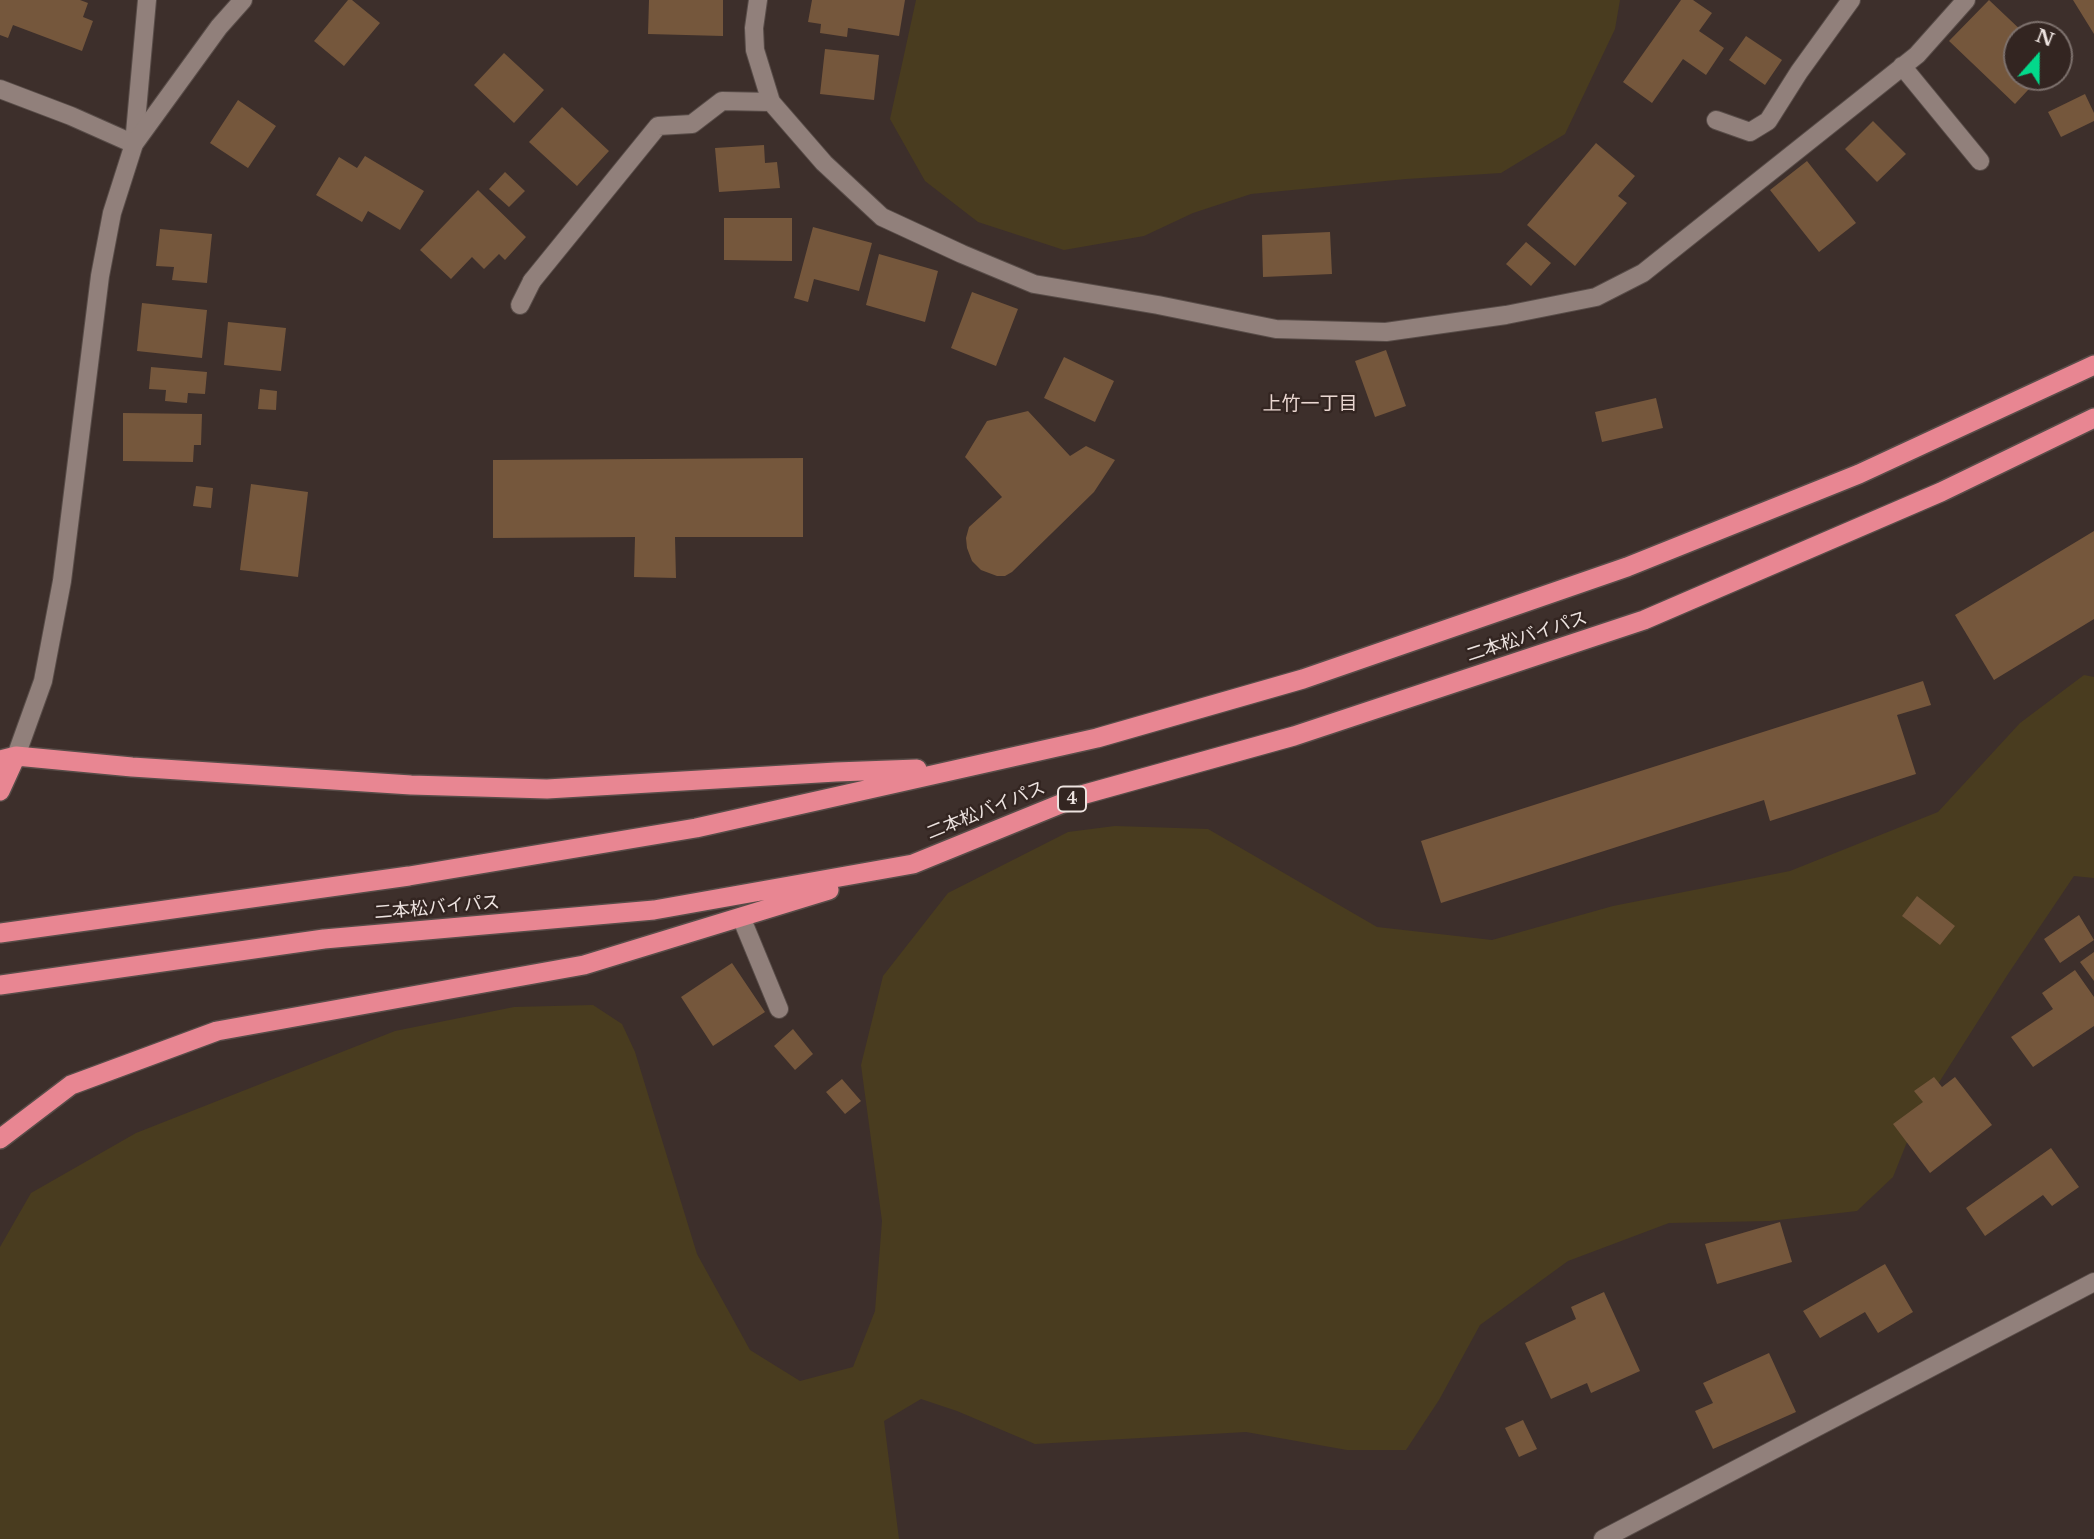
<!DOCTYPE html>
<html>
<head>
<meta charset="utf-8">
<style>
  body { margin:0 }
  #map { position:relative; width:2094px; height:1539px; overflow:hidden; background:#3d2f2b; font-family:"Libre Baskerville",serif }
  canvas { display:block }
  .north { position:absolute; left:2003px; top:21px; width:70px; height:70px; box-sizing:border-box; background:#332521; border:2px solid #7d716d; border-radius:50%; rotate:21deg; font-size:19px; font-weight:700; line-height:28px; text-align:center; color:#ede3e0 }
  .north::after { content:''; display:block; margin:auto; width:24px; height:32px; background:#03d98b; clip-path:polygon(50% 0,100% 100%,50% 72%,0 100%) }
</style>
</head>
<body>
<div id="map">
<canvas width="2094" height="1539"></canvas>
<div class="north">N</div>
</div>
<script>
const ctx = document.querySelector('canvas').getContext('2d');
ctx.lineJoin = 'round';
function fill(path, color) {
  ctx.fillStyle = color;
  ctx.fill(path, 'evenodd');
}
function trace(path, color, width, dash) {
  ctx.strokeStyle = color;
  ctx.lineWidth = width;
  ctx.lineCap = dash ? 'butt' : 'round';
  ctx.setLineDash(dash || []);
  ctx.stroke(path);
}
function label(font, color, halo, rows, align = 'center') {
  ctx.font = font + ' "Libre Baskerville","Noto Sans JP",serif';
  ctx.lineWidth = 5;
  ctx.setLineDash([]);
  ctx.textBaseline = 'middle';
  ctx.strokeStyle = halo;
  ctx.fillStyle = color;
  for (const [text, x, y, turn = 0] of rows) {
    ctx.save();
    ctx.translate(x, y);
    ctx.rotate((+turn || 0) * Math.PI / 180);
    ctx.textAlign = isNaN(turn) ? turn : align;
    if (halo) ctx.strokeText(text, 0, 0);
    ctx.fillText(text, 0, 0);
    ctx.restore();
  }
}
const green = new Path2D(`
  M916,0H1620L1615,29L1565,134L1501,173L1406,179L1251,194L1193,213L1144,236L1064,250L978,222L925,181L890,119Z
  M2084,675L2094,677V878L2074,876L2008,974L1917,1117L1893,1177L1857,1211L1770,1221L1669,1223L1568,1261L1480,1325L1439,1400L1406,1450H1347L1246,1432L1035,1444L957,1411L921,1399L884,1421L899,1539H0V1247L31,1193L136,1133L395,1031L514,1007L593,1005L622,1024L635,1052L697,1254L750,1350L800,1381L853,1367L875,1311L882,1221L861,1065L883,976L948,893L1068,832L1115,826L1208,829L1377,927L1492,940L1613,906L1790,871L1938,812L2020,723Z`);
const building = new Path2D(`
  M0,0H80L88,3L83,17L93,21L82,51L13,25L8,38L0,35Z
  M348,0H352L380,23L344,66L314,41Z
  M649,0H723V36L648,34Z
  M812,0H905L899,36L848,28L847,37L820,33L821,24L808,22Z
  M1681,0H1693L1712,13L1699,31L1724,48L1706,75L1683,59L1652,103L1623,82Z
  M1989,0L2026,35H2017V77H2040L2015,104L1949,41Z
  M2073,0H2094V34Z
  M1746,36L1782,60L1765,85L1729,60Z
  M825,49L879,55L874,100L820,94Z
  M504,53L544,90L514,123L474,85Z
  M2085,94L2094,113V121L2061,137L2048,112Z
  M238,100L276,126L248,168L210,143Z
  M562,107L609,151L577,186L529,142Z
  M1873,121L1906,154L1877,182L1845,149Z
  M1596,143L1635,176L1618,196L1627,203L1575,266L1527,225Z
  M764,145L765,163L777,162L780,188L719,192L715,148Z
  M365,156L424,191L400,230L368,211L362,222L316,195L339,157L357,168Z
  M1807,161L1856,223L1819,252L1770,190Z
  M505,172L525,191L509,207L489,189Z
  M478,190L526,237L505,260L499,254L484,269L472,257L451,279L420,250Z
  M724,218H792V261L724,260Z
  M813,227L872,243L859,291L814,279L808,302L794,298Z
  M160,229L212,234L207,283L172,280L174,267L156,266Z
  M1330,232L1332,274L1263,277L1262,235Z
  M1526,242L1551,263L1531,286L1506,264Z
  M879,254L938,271L925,322L866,305Z
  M972,292L1018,309L996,366L951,348Z
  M142,303L207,310L202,358L137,351Z
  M228,322L286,328L281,371L224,365Z
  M1386,350L1406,406L1375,417L1355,361Z
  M1064,357L1114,381L1095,422L1044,398Z
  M151,367L207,372L205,394L188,393L187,403L165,401L166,390L149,389Z
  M260,389L277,391L276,410L258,409Z
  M1656,398L1663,428L1602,442L1595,412Z
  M1028,411L1070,456L1086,446L1115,460L1094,492L1012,572L1005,576H997L981,570L972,561L967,548L966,538L969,527L1002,497L965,457L987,421Z
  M123,413L202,414L201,445H194L193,462L123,461Z
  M803,458V537H675L676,578L634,577L635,537L493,538V460Z
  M251,484L308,492L298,577L240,570Z
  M196,486L213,488L211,508L193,506Z
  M2094,531V619L1994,680L1955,615Z
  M1923,681L1931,705L1897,715L1916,774L1770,821L1764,800L1441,903L1421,841Z
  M1917,896L1955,926L1940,945L1902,916Z
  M2079,915L2094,940L2060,963L2044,939Z
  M2094,952V981L2080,962Z
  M732,963L765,1012L713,1046L681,997Z
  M2075,970L2094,997V1026L2033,1067L2011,1037L2053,1009L2042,993Z
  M793,1029L813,1054L795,1070L774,1046Z
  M1934,1077L1942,1087L1955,1077L1992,1125L1930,1173L1893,1124L1923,1102L1914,1091Z
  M842,1079L861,1101L845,1114L826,1092Z
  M2051,1148L2079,1187L2052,1206L2043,1195L1985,1236L1966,1208Z
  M1780,1222L1792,1262L1717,1284L1705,1244Z
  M1885,1264L1913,1312L1878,1333L1865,1312L1820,1338L1803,1311Z
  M1604,1292L1640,1371L1591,1393L1587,1383L1551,1399L1525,1343L1576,1319L1571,1307Z
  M1769,1353L1796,1412L1713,1449L1695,1411L1713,1403L1703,1383Z
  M1523,1420L1537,1449L1519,1457L1505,1428Z`);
const service = new Path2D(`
  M520,305L532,281`);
const minor = new Path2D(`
  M758,0L754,28L755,50L771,102L824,163L882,217L962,254L1034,284L1158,305L1276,329L1386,332L1506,315L1596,297L1643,273L1917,55L1966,0
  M1902,66L1980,161
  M1716,120L1750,132L1768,121L1799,72L1851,0
  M134,144L147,0
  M532,281L658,126L692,124L722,101L771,102
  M741,917L779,1009`);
const tertiary = new Path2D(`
  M0,89L71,116L134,144
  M16,756L43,681L62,581L100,276L112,213L134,144L219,27L243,0
  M1603,1539L2094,1282`);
const trunk = new Path2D(`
  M0,760L16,756L132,767L411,785L547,789L836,772L917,769
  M0,791L16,756
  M0,933L409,876L696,828L1097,738L1303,679L1627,567L1859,474L2094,365
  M0,985L324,939L654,910L913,864L1085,794L1294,736L1644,620L1941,492L2094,418
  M0,1139L71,1085L217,1031L584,965L829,890`);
const shields = [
  [1072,799,28]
];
const shieldNames = [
  ["4",1072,799]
];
const streetNames = [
  ["二本松バイパス",1527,637,-18],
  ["二本松バイパス",986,811,-22],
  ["二本松バイパス",437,908,-5]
];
const neighbourhoodNames = [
  ["上竹一丁目",1310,405]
];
fill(green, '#493c1f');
fill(building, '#75573c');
trace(service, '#584c48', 20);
trace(minor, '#584c48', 20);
trace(tertiary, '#584c48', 20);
trace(trunk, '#584c48', 22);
trace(service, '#91807b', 18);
trace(minor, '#91807b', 18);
trace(tertiary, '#91807b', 18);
trace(trunk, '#e88692', 19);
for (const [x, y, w] of shields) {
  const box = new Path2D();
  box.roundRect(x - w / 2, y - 12.5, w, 25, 5);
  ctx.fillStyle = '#332521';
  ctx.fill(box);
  trace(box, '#ede3e0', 2);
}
label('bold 16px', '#ede3e0', null, shieldNames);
label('18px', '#ede3e0', '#332521', streetNames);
label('19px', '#ead7d1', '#332521', neighbourhoodNames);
</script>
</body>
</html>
